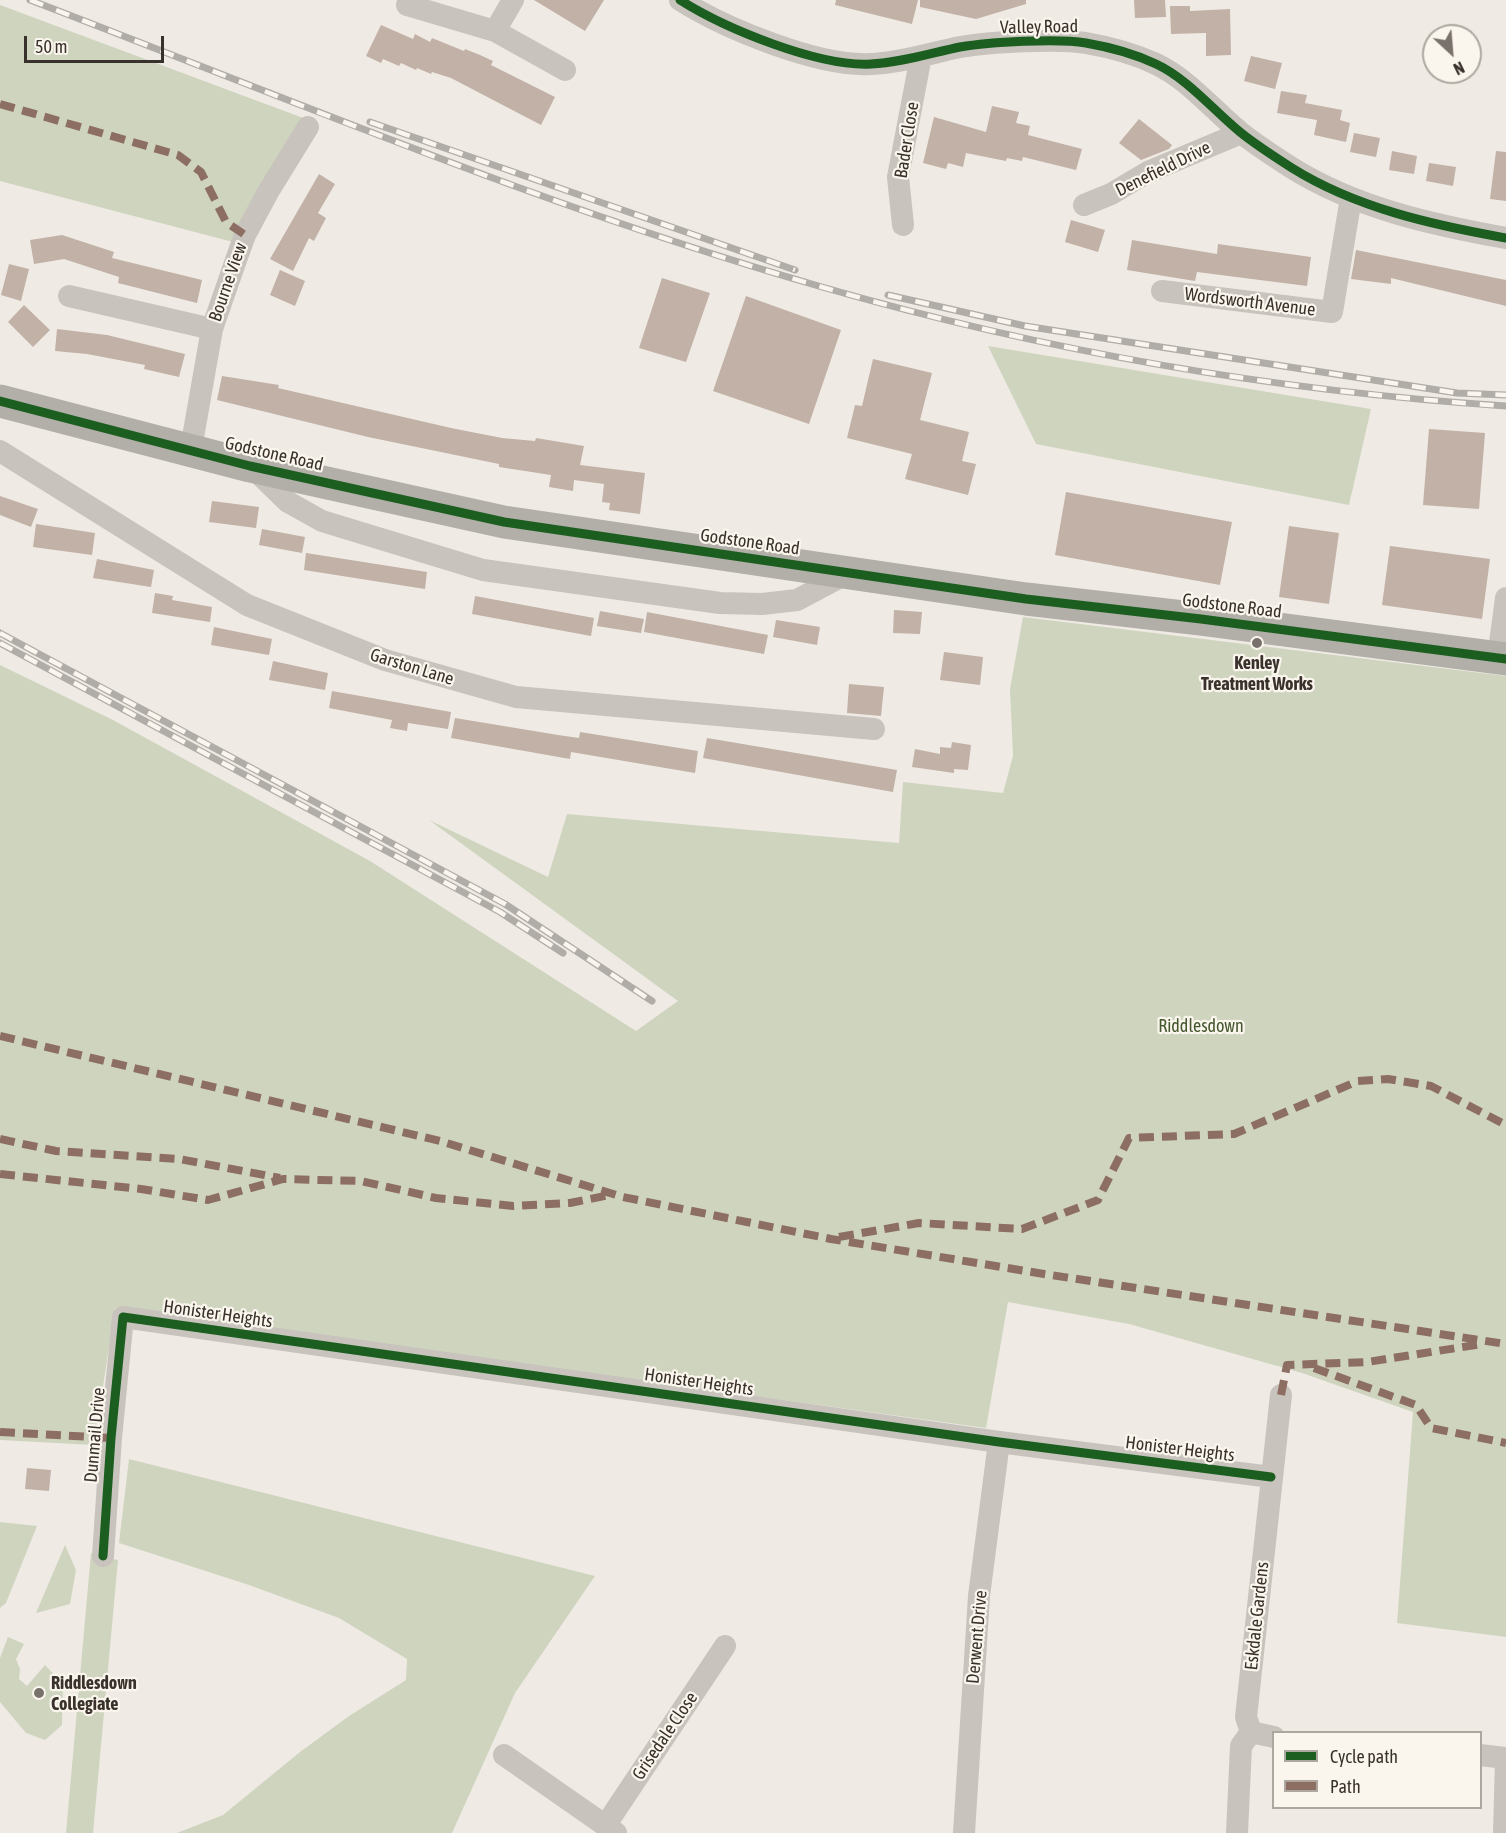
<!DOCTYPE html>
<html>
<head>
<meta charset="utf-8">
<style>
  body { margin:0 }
  #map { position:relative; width:1506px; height:1833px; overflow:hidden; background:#efebe4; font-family:"Asap Condensed",sans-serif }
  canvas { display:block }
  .legend { position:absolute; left:1272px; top:1731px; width:210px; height:78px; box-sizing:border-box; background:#faf5ed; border:2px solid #ada79f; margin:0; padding:8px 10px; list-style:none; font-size:18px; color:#39312b }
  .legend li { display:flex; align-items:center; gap:12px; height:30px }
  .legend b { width:30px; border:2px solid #ada79f }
  .north { position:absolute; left:1422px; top:24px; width:60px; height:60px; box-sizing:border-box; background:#faf5ed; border:2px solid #ada79f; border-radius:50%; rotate:154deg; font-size:16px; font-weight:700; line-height:24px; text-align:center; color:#39312b }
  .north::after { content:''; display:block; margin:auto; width:21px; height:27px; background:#79726c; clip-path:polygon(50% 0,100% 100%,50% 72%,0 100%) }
  .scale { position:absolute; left:24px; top:36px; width:140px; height:27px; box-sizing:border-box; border:3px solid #39312b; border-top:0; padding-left:8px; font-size:18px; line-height:21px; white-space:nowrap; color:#39312b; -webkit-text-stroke:4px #faf5ed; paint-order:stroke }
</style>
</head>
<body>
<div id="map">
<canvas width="1506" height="1833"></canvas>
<ul class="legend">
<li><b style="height:8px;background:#1b5e20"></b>Cycle path</li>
<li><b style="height:8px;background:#8d6e63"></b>Path</li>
</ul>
<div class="north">N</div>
<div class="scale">50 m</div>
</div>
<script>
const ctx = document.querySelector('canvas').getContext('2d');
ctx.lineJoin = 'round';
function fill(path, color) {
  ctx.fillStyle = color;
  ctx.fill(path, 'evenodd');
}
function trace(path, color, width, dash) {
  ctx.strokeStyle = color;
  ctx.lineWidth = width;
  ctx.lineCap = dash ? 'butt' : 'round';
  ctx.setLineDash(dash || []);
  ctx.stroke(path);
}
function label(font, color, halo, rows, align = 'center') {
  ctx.font = font + ' "Asap Condensed",sans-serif';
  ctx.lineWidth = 4.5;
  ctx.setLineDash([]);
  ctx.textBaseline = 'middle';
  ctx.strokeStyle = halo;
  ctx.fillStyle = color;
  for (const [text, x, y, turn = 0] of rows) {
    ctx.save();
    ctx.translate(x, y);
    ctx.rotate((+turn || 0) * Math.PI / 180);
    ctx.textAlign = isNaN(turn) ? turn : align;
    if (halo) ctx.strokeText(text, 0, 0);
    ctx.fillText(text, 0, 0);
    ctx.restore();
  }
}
const green = new Path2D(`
  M0,5L306,119L233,242L0,181Z
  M988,346L1371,409L1349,505L1036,444Z
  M1023,617L1506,676V1637L1397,1623L1413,1412L1302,1373L1129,1324L1008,1302L986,1428L115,1308L94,1445L0,1440V665L113,720L370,861L636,1031L678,1001L429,820L548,877L567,814L899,843L903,782L1003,793L1013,756L1010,689Z
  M129,1459L595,1576L515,1693L452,1833H177L223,1815L300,1752L349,1716L406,1680L407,1659L339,1618L249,1585L119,1543Z
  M0,1522L37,1526L6,1603L0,1608Z
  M65,1545L76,1570L70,1604L36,1613Z
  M91,1553L118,1560L93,1833H66Z
  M8,1637L24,1644L16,1659L20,1669L19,1679L27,1686L45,1665L63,1684L62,1725L45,1740L26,1733L0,1702V1658Z`);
const building = new Path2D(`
  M534,0H604L585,31Z
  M836,0H918L912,24L835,5Z
  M920,0H1026V4L976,19L920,7Z
  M1134,0H1165L1166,17L1135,18Z
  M1170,6H1190V11L1230,9L1231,55L1206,56V33L1171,34Z
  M381,25L413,39L415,34L430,42L432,38L464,51L465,49L480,55L493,61L491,65L555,97L541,125L451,78L432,72L431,74L417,68L416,70L401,63L399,66L383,59L381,63L366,56Z
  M1251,56L1282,63L1275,89L1244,81Z
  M1281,91L1307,95L1305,103L1342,110L1340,120L1350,123L1346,142L1314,135L1317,120L1277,113Z
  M992,106L1019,112L1016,123L1030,126L1028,135L1082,149L1076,170L1023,157L1022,161L1007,158L1006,161L966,153L963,167L948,163L946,169L923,163L934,117L986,132Z
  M1139,119L1172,145L1169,149L1141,160L1119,143Z
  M1354,133L1380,138L1376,157L1350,152Z
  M1392,151L1417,156L1414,174L1389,170Z
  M1496,151L1506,152V201L1490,199Z
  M1429,163L1456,167L1453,186L1426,181Z
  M319,174L335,184L318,213L326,218L314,241L309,238L293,271L270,259Z
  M1071,220L1105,230L1098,252L1065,242Z
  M62,235L114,252L112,258L202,280L197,303L118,283L119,277L64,259L34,264L30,240Z
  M1132,240L1217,254L1218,244L1311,257L1307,286L1197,272L1195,281L1127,270Z
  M1356,250L1506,280V306L1391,278V284L1351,279Z
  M9,264L29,269L21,301L1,295Z
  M280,270L305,281L295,306L270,295Z
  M662,278L710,293L686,362L639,348Z
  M746,296L841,330L809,424L713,391Z
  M24,305L50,330L33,347L8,322Z
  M57,329L107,335L185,354L179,377L144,369L145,365L87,354L55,351Z
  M873,359L932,373L920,420L969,432L962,461L976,464L968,495L905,479L912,454L847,438L855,405L862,406Z
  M222,376L279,385L278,388L451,428L502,438L535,441L536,438L584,446L580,465L645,473L640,514L609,510L610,503L602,502L604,484L574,480L573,491L549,487L551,475L499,467V464L368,437L217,400Z
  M1429,429L1485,433L1479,509L1423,505Z
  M1066,492L1232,522L1220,585L1055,555Z
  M0,496L38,509L31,527L0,515Z
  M212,501L259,507L256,528L209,522Z
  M36,524L95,533L92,555L33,547Z
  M1289,526L1339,533L1329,604L1279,597Z
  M262,529L305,537L302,553L259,545Z
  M1390,546L1490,559L1482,619L1382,605Z
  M306,553L427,572L425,589L304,570Z
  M97,559L154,570L151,587L93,578Z
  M155,593L173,596L172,600L212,607L210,622L152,613Z
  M475,596L594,618L591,636L472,614Z
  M894,610L922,612L920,634L893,633Z
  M600,611L644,619L641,633L597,626Z
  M647,612L768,635L764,654L644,632Z
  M776,620L820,627L817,645L773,637Z
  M214,627L272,639L269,655L211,645Z
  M944,652L983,657L980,685L940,680Z
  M273,661L328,673L325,690L269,680Z
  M849,684L884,687L881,716L847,713Z
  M332,691L451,712L448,729L408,723L407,731L390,728L392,720L329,708Z
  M455,718L558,735L579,738L580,732L698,751L695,773L571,752L570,759L451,738Z
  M707,738L897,770L893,792L703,758Z
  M952,742L971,745L968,770L954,769V773L912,767L915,749L940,754V747L951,748Z
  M27,1468L51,1470L49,1491L25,1489Z`);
const minor = new Path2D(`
  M680,0C724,28 818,67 871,64C900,63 931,53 960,47C989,42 1058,38 1086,43C1109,47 1135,54 1156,64C1188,79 1213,110 1240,132C1256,145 1275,157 1292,168C1356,208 1433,225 1506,238
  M407,5L495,31L565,70
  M495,31L513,0
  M1084,205L1111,194L1148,172L1241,133
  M903,225L898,177L921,56
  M1162,291L1332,312L1351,198
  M69,296L212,329
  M183,450L192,443L212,329L236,260L245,235L268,192L308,127
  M0,451L247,605L385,660L516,697L874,729
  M252,467L288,502L322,521L483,570L720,603L762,604L797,600L848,573
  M1498,658L1506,598
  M103,1556L111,1438L123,1317L999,1442L1271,1477
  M1251,1732L1274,1737
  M504,1755L616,1833
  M1480,1755L1506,1758
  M605,1826L725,1646
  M964,1833L979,1596L999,1442
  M1237,1833L1241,1746L1251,1732L1246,1717L1281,1395
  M1504,1833L1506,1758`);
const trunk = new Path2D(`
  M0,401L250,466L504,522L1026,599L1201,619L1506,659`);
const rail = new Path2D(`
  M30,0C292,100 552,210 822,287C1045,351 1275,391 1506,406
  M370,122L795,270
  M888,295L1025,326L1457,393L1506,395
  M0,633L505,904L652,1001
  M0,643L500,912L563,953`);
const quiet = new Path2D(`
  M0,104L178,155L201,172L226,222L245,235
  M0,1036L440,1141L623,1197L831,1239L1044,1274L1506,1344
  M0,1139L56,1151L179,1159L280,1178
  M0,1174L141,1189L208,1200L283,1179L361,1181L436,1198L513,1206L570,1203L610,1195
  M839,1237L919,1223L1022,1229L1098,1200L1129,1138L1234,1134L1358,1081L1388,1079L1431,1086L1506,1125
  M1314,1368L1416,1405L1431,1428L1506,1443
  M1281,1395L1287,1365L1367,1362L1482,1344
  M0,1432L111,1438`);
const cycleway = new Path2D(`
  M680,0C724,28 818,67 871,64C900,63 931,53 960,47C989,42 1058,38 1086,43C1109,47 1135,54 1156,64C1188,79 1213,110 1240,132C1256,145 1275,157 1292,168C1356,208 1433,225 1506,238
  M0,401L250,466L504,522L1026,599L1201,619L1506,659
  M103,1556L111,1438L123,1317L999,1442L1271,1477`);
const markers = [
  [1257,643,6,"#79726c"],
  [39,1693,6,"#79726c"]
];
const streetNames = [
  ["Valley Road",1039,27,-1],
  ["Bader Close",907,140,-81],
  ["Denefield Drive",1163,169,-26],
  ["Bourne View",228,282,-71],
  ["Wordsworth Avenue",1250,302,7],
  ["Godstone Road",274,454,13],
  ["Godstone Road",750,542,8],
  ["Godstone Road",1232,606,7],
  ["Garston Lane",412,667,17],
  ["Honister Heights",218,1314,8],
  ["Honister Heights",699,1382,8],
  ["Dunmail Drive",95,1435,-85],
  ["Honister Heights",1180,1449,7],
  ["Eskdale Gardens",1257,1616,-84],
  ["Derwent Drive",977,1637,-85],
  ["Grisedale Close",665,1736,-56]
];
const poiNames = [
  ["Kenley",1257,663],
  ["Treatment Works",1257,684],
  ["Riddlesdown",51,1683,"left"],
  ["Collegiate",51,1704,"left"]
];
const parkNames = [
  ["Riddlesdown",1201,1026]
];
fill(green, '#cfd4bf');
fill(building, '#c2b1a6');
trace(minor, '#c8c3bd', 22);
trace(trunk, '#b2aea8', 33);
trace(rail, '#b0aca7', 7);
trace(rail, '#faf5ed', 4.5, [14]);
trace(quiet, '#8d6e63', 8, [15, 8]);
trace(cycleway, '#1b5e20', 9);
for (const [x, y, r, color] of markers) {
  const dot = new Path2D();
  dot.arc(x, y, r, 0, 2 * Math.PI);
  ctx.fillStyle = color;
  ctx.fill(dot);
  trace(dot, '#faf5ed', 2);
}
label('18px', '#39312b', '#faf5ed', streetNames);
label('bold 18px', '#39312b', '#faf5ed', poiNames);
label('18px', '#45582f', '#faf5ed', parkNames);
</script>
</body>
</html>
